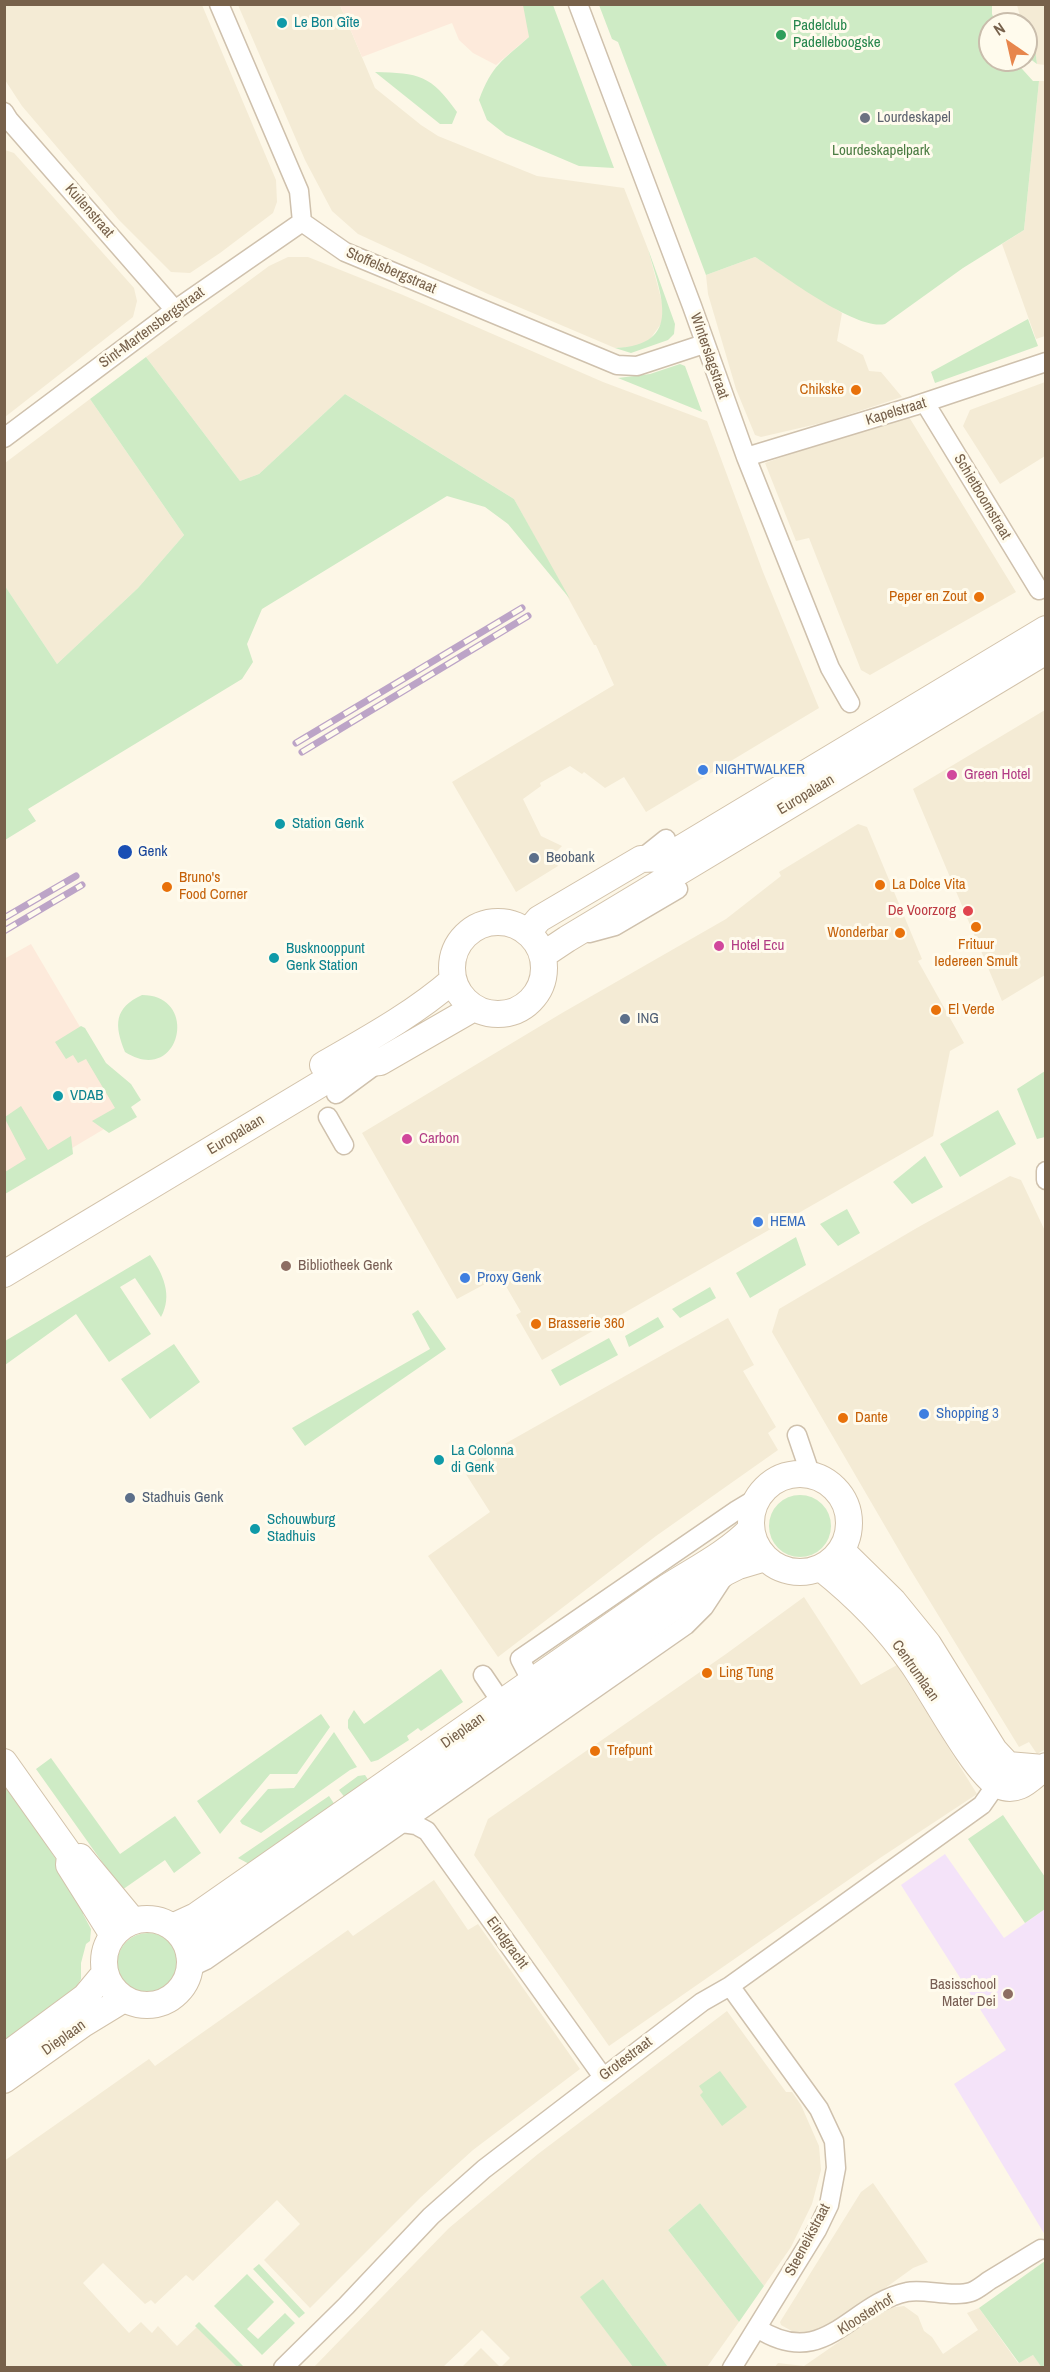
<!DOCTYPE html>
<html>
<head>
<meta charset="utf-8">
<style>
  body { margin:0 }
  #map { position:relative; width:1050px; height:2372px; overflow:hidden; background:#fdf7e7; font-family:"Archivo Narrow",sans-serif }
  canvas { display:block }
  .frame { position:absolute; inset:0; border:6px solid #77614b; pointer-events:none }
  .north { position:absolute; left:978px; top:12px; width:60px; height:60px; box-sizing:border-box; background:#fffbed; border:2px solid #c9bdac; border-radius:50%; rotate:326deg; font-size:16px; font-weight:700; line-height:24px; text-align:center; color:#77614b }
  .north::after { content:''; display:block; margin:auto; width:21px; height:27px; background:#e7864c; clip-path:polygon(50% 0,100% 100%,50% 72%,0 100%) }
</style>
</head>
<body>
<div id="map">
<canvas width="1050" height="2372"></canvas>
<div class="frame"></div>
<div class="north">N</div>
</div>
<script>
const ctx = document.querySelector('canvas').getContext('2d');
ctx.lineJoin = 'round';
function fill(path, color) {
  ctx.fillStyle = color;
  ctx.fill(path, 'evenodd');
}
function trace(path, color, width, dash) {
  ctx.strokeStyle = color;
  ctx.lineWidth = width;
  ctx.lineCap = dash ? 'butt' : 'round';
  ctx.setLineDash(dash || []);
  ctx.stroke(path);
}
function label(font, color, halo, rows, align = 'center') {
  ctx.font = font + ' "Archivo Narrow",sans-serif';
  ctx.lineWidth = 6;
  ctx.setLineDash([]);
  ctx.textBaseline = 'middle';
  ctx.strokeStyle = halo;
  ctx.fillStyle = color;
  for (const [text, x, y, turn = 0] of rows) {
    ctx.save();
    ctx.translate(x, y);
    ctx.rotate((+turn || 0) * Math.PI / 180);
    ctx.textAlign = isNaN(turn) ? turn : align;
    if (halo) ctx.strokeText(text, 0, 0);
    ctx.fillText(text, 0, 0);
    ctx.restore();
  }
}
const residential = new Path2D(`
  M4,5H202L276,180L277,202L273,213L220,253L190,273L171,272L119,220L22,106L5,80Z
  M238,5H340L375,88L421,125L438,136L537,176L624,188L648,249L663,306V321L648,342L632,347L615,348L488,294L358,234L332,211L305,160Z
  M1017,5H1045V65L1037,64L1032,25L1022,24Z
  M1039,81H1045V336L1036,339L1002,244L1024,230Z
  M5,150L14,153L134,288L137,301L133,317L5,417Z
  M288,257H308L403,295L603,382L707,421L763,572L819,708L646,812L624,777L605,788L584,772L582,774L570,766L540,783L541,786L523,799L541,836L562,846L552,856L558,866L516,892L452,782L614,685L596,645H594L514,499L345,394L259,474L240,481L146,357L269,266Z
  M755,257L842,313L837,341L863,355L869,371L881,372L902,397L826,422L761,437L755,435L736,389L708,294L706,275Z
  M1045,382V456L1000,484L963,426L970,410Z
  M90,399L184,535L138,588L57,664L5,586V463Z
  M905,416L909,417L1016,592L870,675L861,670L809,538L796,541L765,463L885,421L888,425Z
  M1045,710V975L1002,1001L913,789Z
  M858,824L867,827L922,959L918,961L964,1043L950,1051L933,1136L542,1360L516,1315L521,1312L500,1276L457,1299L362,1133L562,1013L726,919L781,876L779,872Z
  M1010,1176L1021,1180L1046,1233V1749L1037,1754L1029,1742L1019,1747L910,1569L772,1332L779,1309L915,1229Z
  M728,1318L754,1365L743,1371L776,1427L768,1433L778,1450L656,1536L498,1657L428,1556L490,1512L462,1468Z
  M804,1597L861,1685L897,1665L977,1794L880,1858L609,2046L474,1855L488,1819L726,1654Z
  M434,1880L468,1930L478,1924L580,2069L473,2150L421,2197L310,2308L264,2260L300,2224L277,2200L193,2281L186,2275L155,2304L151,2300L145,2304L103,2263L83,2283L129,2333L141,2322L152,2333L158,2326L177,2346L197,2327L237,2367H5L4,2161L149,2059L155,2066L348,1930L353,1936Z
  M727,2011L786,2092H792L801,2105L819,2146L821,2170L812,2204L791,2247L764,2286L700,2203L668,2230L739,2322L707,2367H668L603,2279L581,2297L633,2367H501L510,2358L482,2330L443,2367L313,2368L449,2228L538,2154Z
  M873,2183L928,2262L913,2268L820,2335L808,2340L781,2325L780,2322L861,2192Z
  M904,2306L918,2316L924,2331L932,2337L943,2354L978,2330L967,2313L979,2308L1018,2363L1033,2355L1042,2367L774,2368L778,2363L804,2366L888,2308Z
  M481,2348L500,2367H462Z`);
const commercial = new Path2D(`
  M340,5H531L537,30L496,65L473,53L459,40L452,23L362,57Z
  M31,944L131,1113L5,1188L4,959Z`);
const education = new Path2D(`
  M945,1854L1004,1938L1045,1909V2235L954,2084L1006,2050L901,1885Z`);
const green = new Path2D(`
  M523,5H553L614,168L579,166L506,135L487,120L479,100C492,65 502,61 529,37Z
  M599,5H992V14L996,24H990V60H1014L1033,81H1039L1024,230L963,268L885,324C856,331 782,274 755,257L706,275L618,42L612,39Z
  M1026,24L1032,25L1037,64L1026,56Z
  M375,72C419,73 431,75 457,112L452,124H440Z
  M648,249L675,324L674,334L668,340L631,353L615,348C685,345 660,294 648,249Z
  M1028,319L1038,346L935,383L931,372Z
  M146,357L240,481L259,474L345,394L514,499L570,599L508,524L485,507L447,496L262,609L247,644L253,662L242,679L28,809L36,821L5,840V586L57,664L138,588L184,535L90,399Z
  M680,364L685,366L702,412L618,378L650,374Z
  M142,995C201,995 180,1087 125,1052C114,1025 114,1008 142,995Z
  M81,1026L85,1028L106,1063L131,1084L141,1100L131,1107L137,1117L109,1133L92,1121L115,1108L86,1059L78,1063L73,1055L66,1059L55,1042Z
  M1045,1071V1137L1037,1139L1017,1089Z
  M21,1106L48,1150L71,1136L73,1154L5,1194V1172L26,1159L5,1119V1117Z
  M998,1110L1016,1144L960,1177L940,1144Z
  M925,1156L943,1187L912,1204L893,1182Z
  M847,1209L860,1233L838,1246L820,1224Z
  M796,1237L806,1265L750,1298L736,1273Z
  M150,1255C163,1274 173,1295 161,1317L135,1278L120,1287L151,1334L109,1362L76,1314L5,1365V1341Z
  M710,1287L716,1298L680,1318L672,1309Z
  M418,1310L446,1349L305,1446L292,1428L430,1349L412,1314Z
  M658,1317L664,1327L629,1347L625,1336Z
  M609,1338L618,1355L560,1386L551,1370Z
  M174,1344L200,1382L150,1419L121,1379Z
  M769 1526a31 31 0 1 1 62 0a31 31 0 1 1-62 0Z
  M441,1669L463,1702L421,1731L418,1728L407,1736L409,1740L378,1760L371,1762L348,1728V1720L354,1710L364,1724Z
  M321,1714L330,1727L297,1774H270L220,1834L197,1801Z
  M334,1732L357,1767L350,1770L261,1833L242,1824L240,1821L268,1789L294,1788Z
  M51,1758L120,1854L175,1816L201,1853L174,1873L165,1860L122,1890L36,1769Z
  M365,1775L369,1781L349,1803L339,1790L358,1776Z
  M4,1782L89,1908L83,1914L91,1929L90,1941L86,1944L81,1963V1979L72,1994L4,2043Z
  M329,1796L339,1811L251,1865L238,1858Z
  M1003,1815L1045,1877V1909L1025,1923L968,1839Z
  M117 1964a31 31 0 1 1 62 0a31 31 0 1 1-62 0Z
  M720,2071L747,2107L722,2126L700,2095L703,2092L699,2086Z
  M700,2203L764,2286L739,2322L668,2230Z
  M1045,2261L1046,2367L1042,2368L1033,2355L1019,2363L979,2308Z
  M259,2264L305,2313L299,2318L253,2269Z
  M247,2274L274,2302L247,2329L258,2339L285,2313L295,2323L262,2355L214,2306Z
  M603,2279L668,2367H633L580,2297Z
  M199,2322L244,2367H237L195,2326Z`);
const street = new Path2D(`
  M219,4L299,191L302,222L345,252L617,365L637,366L704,344
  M578,4L692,306L746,457L830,668L850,703
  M4,112L9,120L175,310
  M925,403L1039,590
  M4,438L175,310L302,222
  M746,457L914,406L1046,362
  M641,859L666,839
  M589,933L615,926L678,889
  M336,1094L378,1063
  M328,1117L344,1145
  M1046,1171V1180
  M797,1435L810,1473
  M483,1675L502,1703
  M532,1682L520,1659L737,1510L757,1498
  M402,1823L416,1825L427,1831L603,2077
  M189,1968L206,1960L686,1625L704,1607L723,1578
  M730,1986L819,2109L834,2141L836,2168L829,2205L817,2230L732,2368
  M757,2328C825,2372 849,2304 907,2292C923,2288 953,2298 971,2292C977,2290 984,2284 990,2280C1007,2270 1024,2259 1041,2249
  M283,2368L346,2306L431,2216L484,2169L702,2002L730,1986L790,1943L982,1805L1003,1775`);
const secondary = new Path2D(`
  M452 968a46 46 0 1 1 92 0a46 46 0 1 1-92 0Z
  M528,932L539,919L641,859L665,858L1046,629
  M543,955L567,939L1046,651
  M323,1065C368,1039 414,1014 453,980
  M4,1274L352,1065L380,1062L472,1009
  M751 1523a49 49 0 1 1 98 0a49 49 0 1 1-98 0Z
  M841,1550L893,1601L928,1644L994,1750L1008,1765L1043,1768
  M821,1568C855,1595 887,1627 912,1663C930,1688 976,1775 998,1785C1019,1795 1031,1777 1046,1766
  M4,1762L70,1855L69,1865L113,1935
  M80,1857L133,1921
  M104 1962a43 43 0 1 1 86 0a43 43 0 1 1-86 0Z
  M172,1927L196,1916L663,1590C692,1571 727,1554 751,1529
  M189,1954L207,1935L674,1607L726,1572L738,1566L765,1558
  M4,2057L85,1997L105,1973
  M4,2080L83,2024L124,1999`);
const rail = new Path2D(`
  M296,743L522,608
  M302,752L528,616
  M4,918L76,876
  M4,931L82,885`);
const markers = [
  [282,23,6,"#0f9aa8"],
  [781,35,6,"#2e9e5b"],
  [865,118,6,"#6b7280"],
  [856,390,6,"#e8710a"],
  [979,597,6,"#e8710a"],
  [703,770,6,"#3f7fe0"],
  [952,775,6,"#d1479c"],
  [280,824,6,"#0f9aa8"],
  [125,852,8,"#1a4fb4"],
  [534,858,6,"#5c6f8a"],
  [880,885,6,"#e8710a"],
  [167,887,6,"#e8710a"],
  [968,911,6,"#e0444e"],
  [976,927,6,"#e8710a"],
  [900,933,6,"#e8710a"],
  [719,946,6,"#d1479c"],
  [274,958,6,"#0f9aa8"],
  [936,1010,6,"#e8710a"],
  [625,1019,6,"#5c6f8a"],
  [58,1096,6,"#0f9aa8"],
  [407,1139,6,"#d1479c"],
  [758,1222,6,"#3f7fe0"],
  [286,1266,6,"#8d6e63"],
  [465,1278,6,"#3f7fe0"],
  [536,1324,6,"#e8710a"],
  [924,1414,6,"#3f7fe0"],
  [843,1418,6,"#e8710a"],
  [439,1460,6,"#0f9aa8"],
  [130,1498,6,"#5c6f8a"],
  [255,1529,6,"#0f9aa8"],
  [707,1673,6,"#e8710a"],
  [595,1751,6,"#e8710a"],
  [1008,1994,6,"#8d6e63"]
];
const cultureNames = [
  ["Le Bon Gîte",294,23],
  ["Station Genk",292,824],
  ["Busknooppunt",286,949],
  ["Genk Station",286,966],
  ["VDAB",70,1096],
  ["La Colonna",451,1451],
  ["di Genk",451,1468],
  ["Schouwburg",267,1520],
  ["Stadhuis",267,1537]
];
const leisureNames = [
  ["Padelclub",793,26],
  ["Padelleboogske",793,43]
];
const worshipNames = [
  ["Lourdeskapel",877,118]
];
const parkNames = [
  ["Lourdeskapelpark",881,151]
];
const streetNames = [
  ["Kuilenstraat",89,211,49],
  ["Stoffelsbergstraat",391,271,23],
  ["Sint-Martensbergstraat",152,328,-36],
  ["Winterslagstraat",709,356,71],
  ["Kapelstraat",896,412,-17],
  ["Schietboomstraat",982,497,59],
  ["Europalaan",806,795,-31],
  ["Europalaan",236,1135,-31],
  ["Centrumlaan",915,1671,55],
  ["Dieplaan",463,1731,-35],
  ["Eindgracht",507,1943,54],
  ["Dieplaan",64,2038,-35],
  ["Grotestraat",626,2059,-37],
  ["Steeneikstraat",808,2240,-62],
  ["Kloosterhof",866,2315,-32]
];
const foodNames = [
  ["Chikske",844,390,"right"],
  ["Peper en Zout",967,597,"right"],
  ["Bruno's",179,878],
  ["Food Corner",179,895],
  ["La Dolce Vita",892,885],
  ["Wonderbar",888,933,"right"],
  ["Frituur",976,945,"center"],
  ["Iedereen Smult",976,962,"center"],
  ["El Verde",948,1010],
  ["Brasserie 360",548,1324],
  ["Dante",855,1418],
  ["Ling Tung",719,1673],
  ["Trefpunt",607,1751]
];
const shopNames = [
  ["NIGHTWALKER",715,770],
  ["HEMA",770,1222],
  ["Proxy Genk",477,1278],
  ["Shopping 3",936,1414]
];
const hotelNames = [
  ["Green Hotel",964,775],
  ["Hotel Ecu",731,946],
  ["Carbon",419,1139]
];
const transitNames = [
  ["Genk",138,852]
];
const serviceNames = [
  ["Beobank",546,858],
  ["ING",637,1019],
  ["Stadhuis Genk",142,1498]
];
const healthNames = [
  ["De Voorzorg",956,911]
];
const educationNames = [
  ["Bibliotheek Genk",298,1266],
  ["Basisschool",996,1985,"right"],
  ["Mater Dei",996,2002,"right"]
];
fill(residential, '#f4ebd5');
fill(commercial, '#fdeadb');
fill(education, '#f4e3f9');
fill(green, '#ceebc5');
trace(street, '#cfc1ad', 21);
trace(secondary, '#d2c2aa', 28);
trace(street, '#fff', 18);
trace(secondary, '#fff', 26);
trace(rail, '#bca4c7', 7);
trace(rail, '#fffbed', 4.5, [14]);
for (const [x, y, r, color] of markers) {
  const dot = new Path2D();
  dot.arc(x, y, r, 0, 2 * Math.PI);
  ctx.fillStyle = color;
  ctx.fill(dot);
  trace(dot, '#fffbed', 2);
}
label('15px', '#0d838f', '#fffbed', cultureNames, 'left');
label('15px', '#27864d', '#fffbed', leisureNames, 'left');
label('15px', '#5b616d', '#fffbed', worshipNames, 'left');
label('15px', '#4b7c42', '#fffbed', parkNames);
label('15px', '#77614b', '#fffbed', streetNames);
label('15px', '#c56008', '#fffbed', foodNames, 'left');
label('15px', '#366cbe', '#fffbed', shopNames, 'left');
label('15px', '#b23c85', '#fffbed', hotelNames, 'left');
label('15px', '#164399', '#fffbed', transitNames, 'left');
label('15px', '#4e5e75', '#fffbed', serviceNames, 'left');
label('15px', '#be3a42', '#fffbed', healthNames, 'right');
label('15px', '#785e54', '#fffbed', educationNames, 'left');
</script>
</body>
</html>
